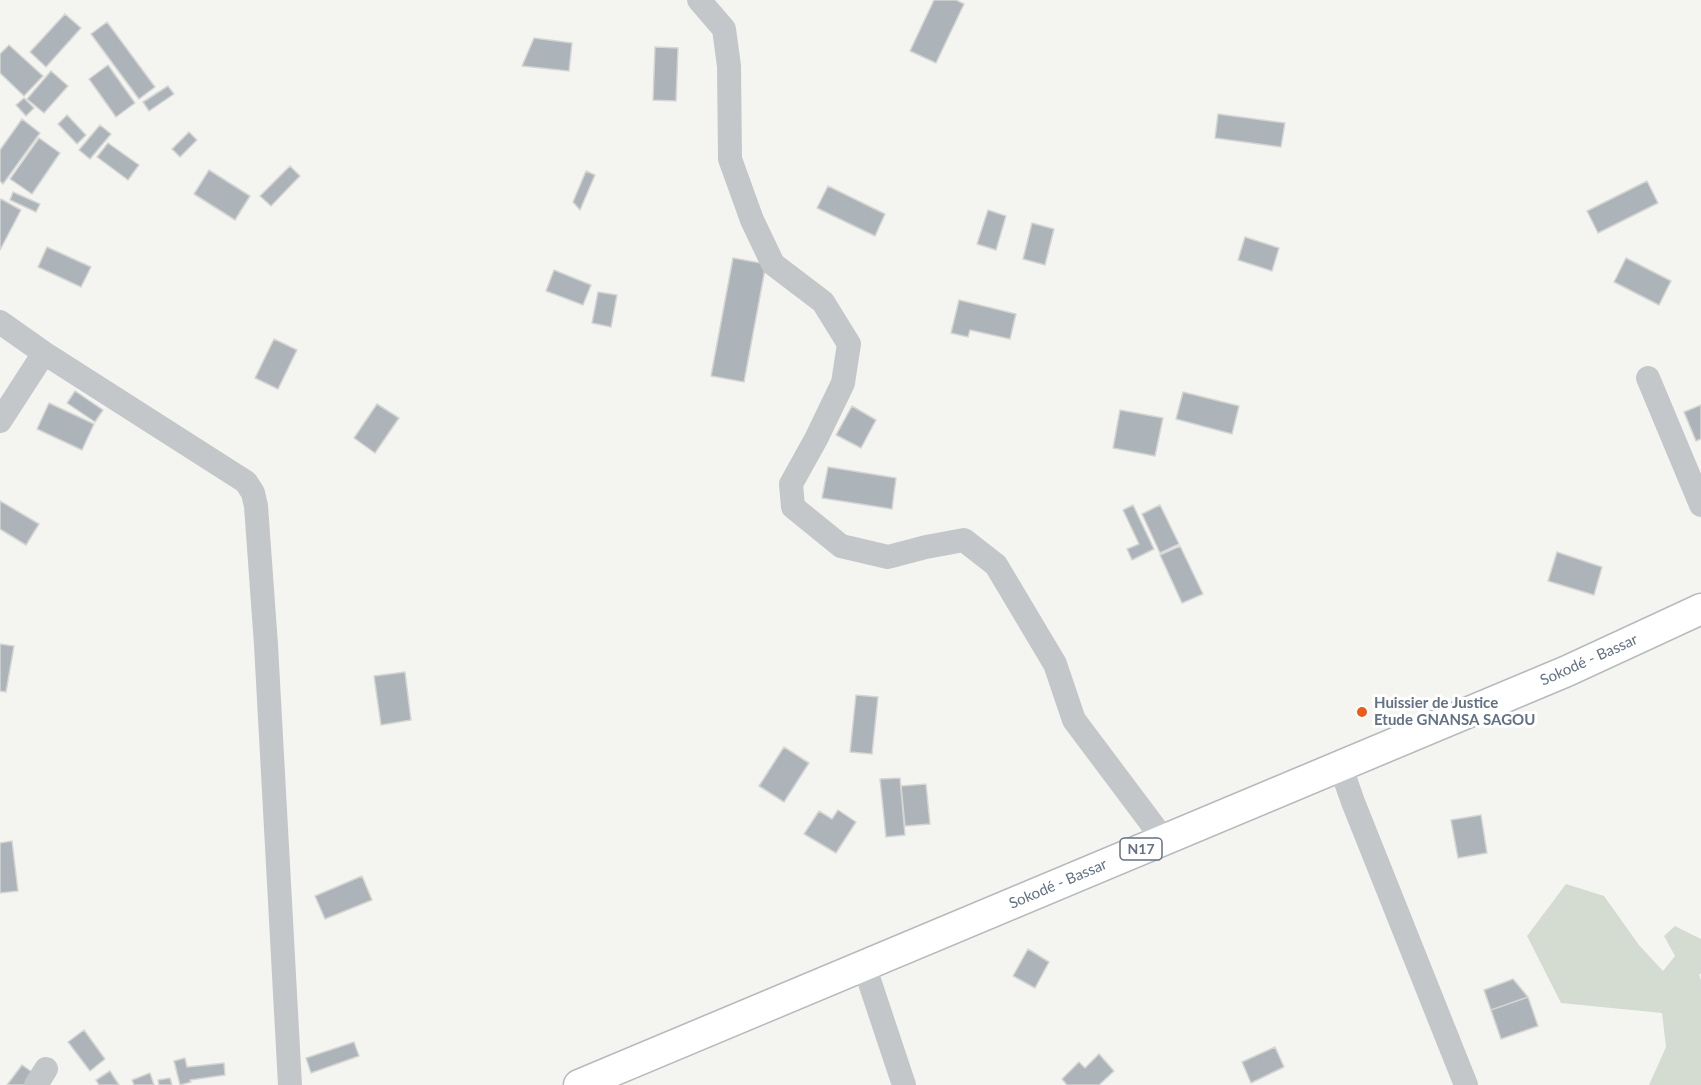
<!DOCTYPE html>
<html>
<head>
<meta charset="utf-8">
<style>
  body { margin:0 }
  canvas { display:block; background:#f4f5f0 }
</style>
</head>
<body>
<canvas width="1701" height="1085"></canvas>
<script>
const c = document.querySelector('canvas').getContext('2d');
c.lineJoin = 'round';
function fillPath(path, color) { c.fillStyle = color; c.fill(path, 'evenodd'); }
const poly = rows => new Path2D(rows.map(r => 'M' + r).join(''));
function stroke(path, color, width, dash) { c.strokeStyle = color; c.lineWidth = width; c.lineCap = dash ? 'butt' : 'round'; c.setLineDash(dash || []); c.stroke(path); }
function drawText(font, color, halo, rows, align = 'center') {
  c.font = font + ' Lato,sans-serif'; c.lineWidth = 6; c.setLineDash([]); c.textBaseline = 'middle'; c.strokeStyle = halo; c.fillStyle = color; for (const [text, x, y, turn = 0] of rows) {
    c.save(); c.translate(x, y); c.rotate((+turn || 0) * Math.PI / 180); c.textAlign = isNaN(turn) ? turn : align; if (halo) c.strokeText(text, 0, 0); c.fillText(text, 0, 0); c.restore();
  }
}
fillPath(poly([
  [1566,884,1604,896,1639,945,1663,971,1675,956,1664,936,1675,926,1701,939,1701,973,1699,975,1701,980,1701,1085,1649,1085,1666,1047,1662,1013,1561,1003,1527,936]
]), '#d4dcd1');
const building = poly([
  [934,0,956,0,964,4,936,63,910,51,934,0],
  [65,14,81,28,46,67,30,52,65,14],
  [107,22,155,87,139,99,91,34,107,22],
  [534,38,572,43,569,71,522,66,534,38],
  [9,45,43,76,24,96,0,73,0,54,9,45],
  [655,47,678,48,676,101,653,100,655,47],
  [108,65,135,103,116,117,89,79,108,65],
  [51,71,68,86,44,113,27,99,51,71],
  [168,86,174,94,149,111,143,102,168,86],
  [24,98,34,108,26,116,16,105,24,98],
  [1218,114,1285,123,1281,147,1215,138,1218,114],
  [67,115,86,135,77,144,58,124,67,115],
  [22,119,40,133,3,184,0,181,0,150,22,119],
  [100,125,111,134,90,159,79,150,100,125],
  [189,132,197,140,180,157,172,149,189,132],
  [39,138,60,153,32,194,10,179,39,138],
  [108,143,139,165,128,180,97,157,108,143],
  [290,166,300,176,271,206,260,196,290,166],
  [209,170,250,196,235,220,194,194,209,170],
  [586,171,595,175,580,210,573,202,586,171],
  [1647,181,1658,203,1598,233,1587,211,1647,181],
  [828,186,885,214,875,236,817,208,828,186],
  [13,192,40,204,36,212,10,200,13,192],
  [1,199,21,210,0,250,0,201,1,199],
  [988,210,1006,216,996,250,977,244,988,210],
  [1032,223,1054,229,1045,265,1023,259,1032,223],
  [1245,237,1279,248,1272,271,1238,260,1245,237],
  [47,247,91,267,81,287,38,267,47,247],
  [733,258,766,264,744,382,711,376,733,258],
  [1626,258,1671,281,1659,305,1614,282,1626,258],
  [554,270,591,285,583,305,546,291,554,270],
  [598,292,617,295,611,327,592,323,598,292],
  [959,300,1016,314,1010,339,970,330,968,337,951,333,959,300],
  [274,339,297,350,278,389,255,378,274,339],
  [75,391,103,410,95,422,67,403,75,391],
  [1183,392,1239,406,1232,434,1176,419,1183,392],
  [49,403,94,424,82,450,37,429,49,403],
  [377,404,399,418,375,453,354,438,377,404],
  [1701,405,1701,439,1696,441,1684,412,1701,405],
  [852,406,876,420,861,448,836,435,852,406],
  [1120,410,1163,418,1155,456,1113,448,1120,410],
  [828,467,896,478,892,509,822,498,828,467],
  [0,501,39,524,26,545,0,529,0,501],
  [1133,505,1154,549,1132,560,1127,549,1139,544,1123,510,1133,505],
  [1160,505,1179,544,1160,553,1142,514,1160,505],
  [1180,546,1203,594,1182,603,1160,555,1180,546],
  [1557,552,1602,567,1594,595,1548,581,1557,552],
  [0,644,14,646,6,692,0,691,0,644],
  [405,672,411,720,381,725,374,676,405,672],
  [856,695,878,697,872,754,850,752,856,695],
  [784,747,809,763,784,802,759,786,784,747],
  [900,778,905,835,886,837,880,779,900,778],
  [926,784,930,824,905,826,901,786,926,784],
  [838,810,856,822,836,853,804,834,819,811,832,819,838,810],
  [1481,815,1487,853,1458,858,1451,820,1481,815],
  [12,841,18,891,0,893,0,843,12,841],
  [362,876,372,900,325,919,315,896,362,876],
  [1028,949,1049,962,1035,988,1013,976,1028,949],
  [1513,979,1528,997,1491,1010,1484,990,1513,979],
  [1528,997,1538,1026,1501,1039,1491,1010,1528,997],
  [84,1030,105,1059,90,1071,68,1042,84,1030],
  [354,1042,359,1056,311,1073,306,1058,354,1042],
  [1275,1047,1284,1067,1251,1083,1242,1062,1275,1047],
  [1099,1054,1114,1071,1099,1085,1067,1085,1062,1079,1079,1062,1085,1068,1099,1054],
  [185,1058,187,1067,224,1063,225,1075,190,1080,191,1082,180,1085,174,1061,185,1058],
  [22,1065,35,1074,27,1085,7,1085,22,1065],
  [110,1071,119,1085,99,1085,96,1080,110,1071],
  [150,1073,154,1085,134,1085,132,1080,150,1073],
  [170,1078,172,1085,159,1085,158,1080,170,1078]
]);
fillPath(building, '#acb3b9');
stroke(building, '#d5d6d3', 1.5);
const major = poly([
  [579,1085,1567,671,1701,609]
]);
stroke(major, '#b6babe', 33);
stroke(poly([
  [699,0,724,29,729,66,730,159,752,220,773,264,823,302,849,344,843,383,816,439,791,484,793,507,841,546,888,557,926,547,964,540,996,565,1055,664,1074,720,1164,840],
  [0,322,44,353,246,482,253,493,256,506,266,645,290,1085],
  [1648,378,1701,505],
  [0,421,44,353],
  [1340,765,1353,802,1466,1085],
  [864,965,904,1085],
  [36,1085,46,1069]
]), '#c4c7ca', 24);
stroke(major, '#fff', 30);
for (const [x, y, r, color] of [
  [1362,712,6,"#ec5c19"]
]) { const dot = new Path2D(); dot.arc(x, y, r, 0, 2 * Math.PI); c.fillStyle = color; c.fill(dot); stroke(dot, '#fff', 2); }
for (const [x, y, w] of [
  [1141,849,42]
]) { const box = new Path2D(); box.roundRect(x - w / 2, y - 11, w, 22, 4.5); c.fillStyle = '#fff'; c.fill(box); stroke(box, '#627183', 1.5); }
drawText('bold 14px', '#627183', null, [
  ["N17",1141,849]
]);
drawText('15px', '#627183', '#fff', [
  ["Sokodé - Bassar",1589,660,-24],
  ["Sokodé - Bassar",1058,884,-23]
]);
drawText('bold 15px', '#627183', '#fff', [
  ["Huissier de Justice",1374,703],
  ["Etude GNANSA SAGOU",1374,720]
], 'left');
</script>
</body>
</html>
